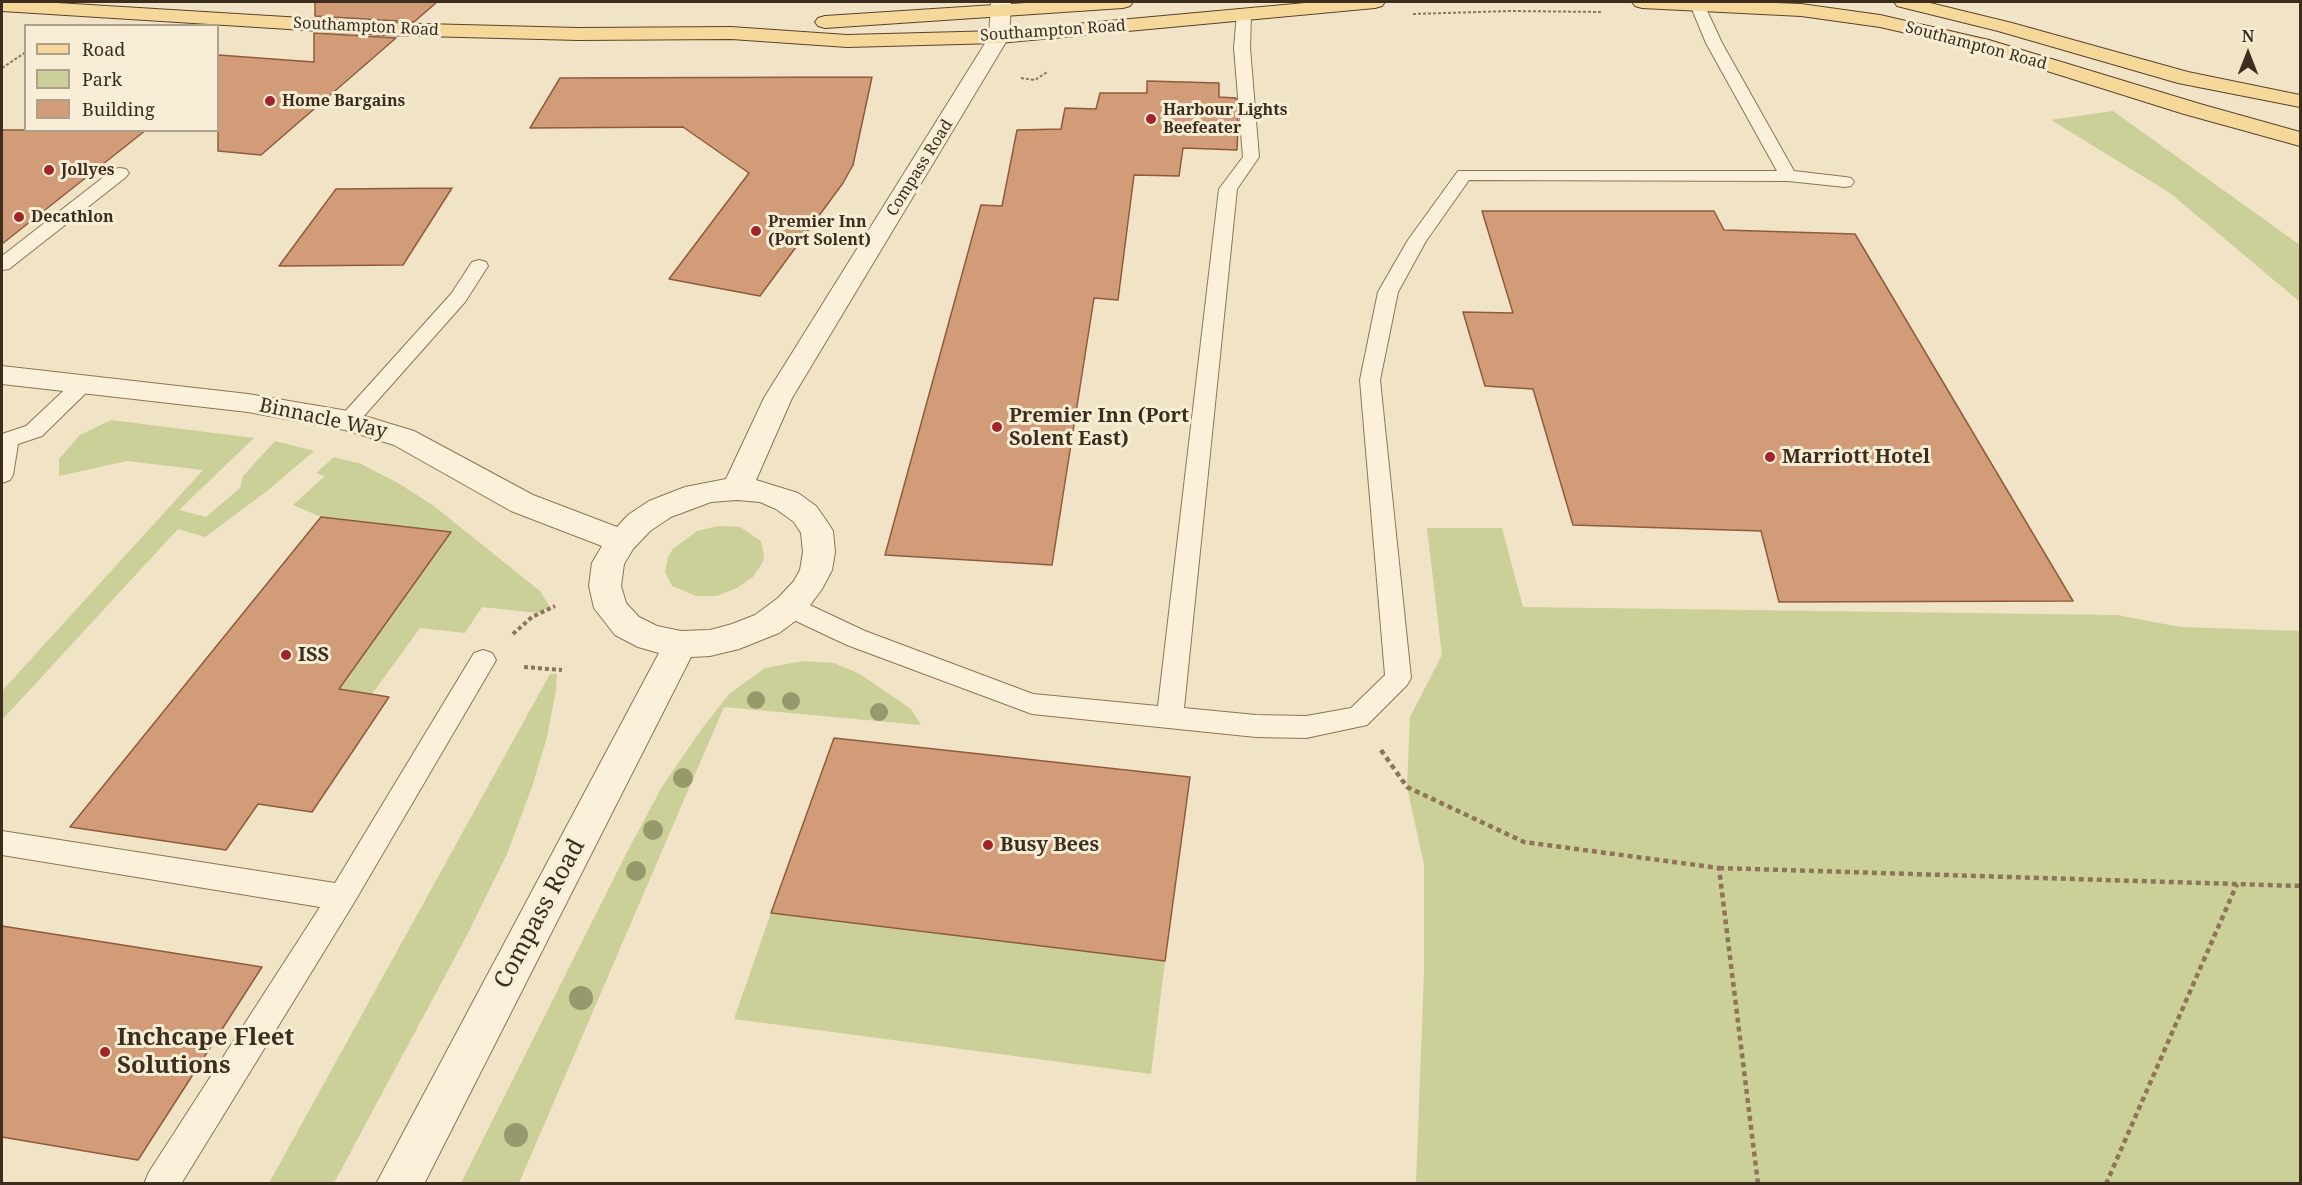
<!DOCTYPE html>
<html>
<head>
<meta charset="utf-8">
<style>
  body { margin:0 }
  #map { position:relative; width:2302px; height:1185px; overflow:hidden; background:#f1e3c5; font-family:"Noto Serif",serif }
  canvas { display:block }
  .frame { position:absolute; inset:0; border:3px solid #3d2d1e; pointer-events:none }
  .legend { position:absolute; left:24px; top:24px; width:195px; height:108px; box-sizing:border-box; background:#f8edd5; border:2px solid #ada08c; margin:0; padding:8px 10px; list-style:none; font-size:18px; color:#3d2d1e }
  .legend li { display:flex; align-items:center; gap:12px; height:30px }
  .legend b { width:30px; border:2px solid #ada08c }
  .north { position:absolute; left:2218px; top:24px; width:60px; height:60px; -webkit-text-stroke:4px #f8edd5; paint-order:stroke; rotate:0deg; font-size:16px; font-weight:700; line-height:24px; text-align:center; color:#3d2d1e }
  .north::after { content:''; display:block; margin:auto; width:21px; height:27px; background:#3d2d1e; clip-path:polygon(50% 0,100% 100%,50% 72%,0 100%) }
</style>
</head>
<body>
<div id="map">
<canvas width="2302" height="1185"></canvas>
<div class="frame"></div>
<ul class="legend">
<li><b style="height:8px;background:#f6d89b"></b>Road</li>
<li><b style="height:16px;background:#cbd098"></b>Park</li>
<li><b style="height:16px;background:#d29c78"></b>Building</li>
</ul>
<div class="north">N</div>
</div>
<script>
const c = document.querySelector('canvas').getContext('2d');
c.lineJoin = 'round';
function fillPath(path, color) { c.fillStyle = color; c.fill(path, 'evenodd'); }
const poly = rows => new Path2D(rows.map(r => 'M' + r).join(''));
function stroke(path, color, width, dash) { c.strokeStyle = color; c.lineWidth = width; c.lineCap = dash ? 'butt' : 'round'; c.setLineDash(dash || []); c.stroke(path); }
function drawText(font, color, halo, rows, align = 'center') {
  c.font = font + ' "Noto Serif",serif'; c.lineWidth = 6; c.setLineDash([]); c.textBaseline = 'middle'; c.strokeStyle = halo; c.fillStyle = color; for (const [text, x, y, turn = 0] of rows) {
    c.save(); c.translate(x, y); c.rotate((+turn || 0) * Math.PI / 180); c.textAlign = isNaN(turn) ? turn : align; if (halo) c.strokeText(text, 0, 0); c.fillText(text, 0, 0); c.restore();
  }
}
fillPath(poly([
  [2113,111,2300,245,2300,302,2170,193,2051,120],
  [111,420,254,438,179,510,206,517,240,488,243,476,275,441,314,451,266,492,205,537,178,529,2,720,2,691,203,470,127,461,59,476,59,459,80,435],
  [334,457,361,464,398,483,434,506,540,591,550,607,538,613,482,607,465,633,420,628,372,694,338,690,450,532,321,517,293,505,325,476,316,473],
  [719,526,740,527,761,541,764,555,763,562,753,577,737,588,717,596,696,596,672,586,665,572,668,557,673,549,697,531],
  [1427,528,1502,528,1523,607,2117,615,2180,627,2300,631,2300,1183,1416,1183,1424,973,1424,865,1407,787,1410,717,1442,655],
  [803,661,834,663,860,674,911,709,921,725,724,707,519,1183,461,1183,627,852,663,785,701,730,729,694,765,668],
  [550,674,557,674,556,690,547,737,533,784,507,854,467,935,334,1183,269,1183],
  [771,913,1165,961,1151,1074,734,1019]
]), '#cbd098');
const building = poly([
  [315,2,437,2,414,22,315,16,315,2],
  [314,33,396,38,261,155,218,151,218,55,314,62,314,33],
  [872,77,853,165,843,183,760,296,669,279,749,173,683,127,530,128,560,78,872,77],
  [1147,81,1219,83,1219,97,1236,98,1238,127,1237,150,1183,148,1179,176,1134,175,1118,300,1094,298,1052,565,885,555,981,205,1002,206,1017,130,1061,129,1065,108,1096,109,1100,93,1147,93,1147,81],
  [2,130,146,130,2,244,2,130],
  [452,188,403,265,279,266,336,189,452,188],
  [1482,211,1714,211,1724,230,1855,234,2073,601,1779,602,1761,531,1573,525,1533,389,1485,386,1463,312,1513,313,1482,211],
  [321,517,451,532,339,689,389,697,312,812,258,804,226,850,70,827,321,517],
  [834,738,1190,777,1165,961,771,913,834,738],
  [2,926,262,967,138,1160,2,1137,2,926]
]);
fillPath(building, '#d29c78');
stroke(building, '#8e5c3d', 1.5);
const service = poly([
  [1689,2,1703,2,1722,43,1794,171,1845,177,1851,178,1854,182,1851,186,1845,187,1788,181,1469,180,1426,241,1398,292,1380,380,1411,678,1407,685,1367,725,1306,738,1256,737,1032,714,847,645,781,614,778,607,781,600,790,598,799,600,865,631,1033,694,1158,706,1219,189,1243,157,1234,48,1237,13,1244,9,1251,13,1250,48,1259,157,1237,189,1184,708,1256,715,1306,716,1351,708,1385,675,1360,380,1378,292,1408,240,1458,171,1777,171,1706,43,1689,2],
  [120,168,126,169,129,173,126,177,9,269,2,270,2,256,114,169,120,168],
  [479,260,486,262,488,266,465,302,355,426,348,428,341,426,337,421,341,416,451,294,472,262,479,260],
  [83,377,90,379,93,384,90,389,42,436,18,444,13,475,10,480,2,483,2,434,26,426,76,379,83,377],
  [483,650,492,653,496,660,492,667,352,906,181,1184,144,1184,149,1172,320,907,2,855,2,831,335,883,474,653,483,650]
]);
const minor = poly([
  [991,2,1011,2,1009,37,792,398,756,480,798,493,816,506,828,523,833,531,835,552,832,570,822,589,802,616,779,633,739,649,710,656,691,657,424,1184,376,1184,659,653,638,647,615,635,594,608,589,586,592,563,602,546,511,511,394,445,345,430,248,412,2,384,2,366,248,394,348,411,414,431,533,495,617,527,628,515,649,501,685,487,726,479,764,398,989,37,991,2],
  [737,500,760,502,776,509,794,522,801,533,803,552,800,570,794,581,778,598,755,615,732,624,710,630,681,631,657,626,639,617,626,603,621,586,624,564,633,549,650,531,671,517,711,502,737,500]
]);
const primary = poly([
  [2,2,41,2,384,23,579,28,731,27,847,35,999,31,1316,2,1385,2,1382,6,1375,8,999,43,847,47,731,39,579,40,384,35,2,11,2,2],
  [1041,2,1133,2,1130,6,1123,8,825,28,818,26,815,22,818,18,825,16,1041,2],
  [1632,2,1751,2,1801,4,1880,15,1989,40,2200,104,2300,132,2300,146,2184,114,1977,49,1880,27,1801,16,1642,8,1635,6,1632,2],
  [1894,2,1926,2,2012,23,2188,72,2300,95,2300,107,2178,83,1998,31,1897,6,1894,2]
]);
stroke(service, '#8e7459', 2);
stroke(minor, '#8e7459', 2);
stroke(primary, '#5b422e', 2);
stroke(poly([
  [1413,14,1511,11,1603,12],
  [2,68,26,52],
  [1021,78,1035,80,1047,72]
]), '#8e7459', 2, [3, 2]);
stroke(poly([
  [513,634,532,617,555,606],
  [524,667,562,670]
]), '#8e7459', 4, [4, 3]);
stroke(poly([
  [1381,750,1407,787,1524,842,1719,868,1758,1184],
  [1719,868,2300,886],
  [2106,1184,2237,884]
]), '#8e7459', 4.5, [5, 4]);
fillPath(service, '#fbf0d9');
fillPath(minor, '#fbf0d9');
fillPath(primary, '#f6d89b');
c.fillStyle = '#97986c';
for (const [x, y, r] of [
  [756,700,9],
  [791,701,9],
  [879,712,9],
  [683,778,10],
  [653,830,10],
  [636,871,10],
  [581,998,12],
  [516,1135,12]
]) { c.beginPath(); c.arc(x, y, r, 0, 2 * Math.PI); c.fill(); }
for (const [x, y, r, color] of [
  [270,101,6,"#a12528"],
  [1151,119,6,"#a12528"],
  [49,170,6,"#a12528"],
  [19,217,6,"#a12528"],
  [756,231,6,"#a12528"],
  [997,427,6,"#a12528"],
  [1770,457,6,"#a12528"],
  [286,655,6,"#a12528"],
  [988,845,6,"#a12528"],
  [105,1052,6,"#a12528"]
]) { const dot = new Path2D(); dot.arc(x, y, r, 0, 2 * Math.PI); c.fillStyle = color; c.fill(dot); stroke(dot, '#f8edd5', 2); }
drawText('16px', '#3d2d1e', '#f8edd5', [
  ["Southampton Road",366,27,3],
  ["Southampton Road",1053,31,-4],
  ["Southampton Road",1976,46,15],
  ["Compass Road",920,168,-58]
]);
drawText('bold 16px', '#3d2d1e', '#f8edd5', [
  ["Home Bargains",282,101],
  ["Harbour Lights",1163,110],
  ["Beefeater",1163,128],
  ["Jollyes",61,170],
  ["Decathlon",31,217],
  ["Premier Inn",768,222],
  ["(Port Solent)",768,240]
], 'left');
drawText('bold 20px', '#3d2d1e', '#f8edd5', [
  ["Premier Inn (Port",1009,416],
  ["Solent East)",1009,439],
  ["Marriott Hotel",1782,457],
  ["ISS",298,655],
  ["Busy Bees",1000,845]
], 'left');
drawText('20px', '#3d2d1e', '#f8edd5', [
  ["Binnacle Way",323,419,12]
]);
drawText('24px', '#3d2d1e', '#f8edd5', [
  ["Compass Road",540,914,-62]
]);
drawText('bold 24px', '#3d2d1e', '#f8edd5', [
  ["Inchcape Fleet",117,1038],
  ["Solutions",117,1066]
], 'left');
</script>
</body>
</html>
